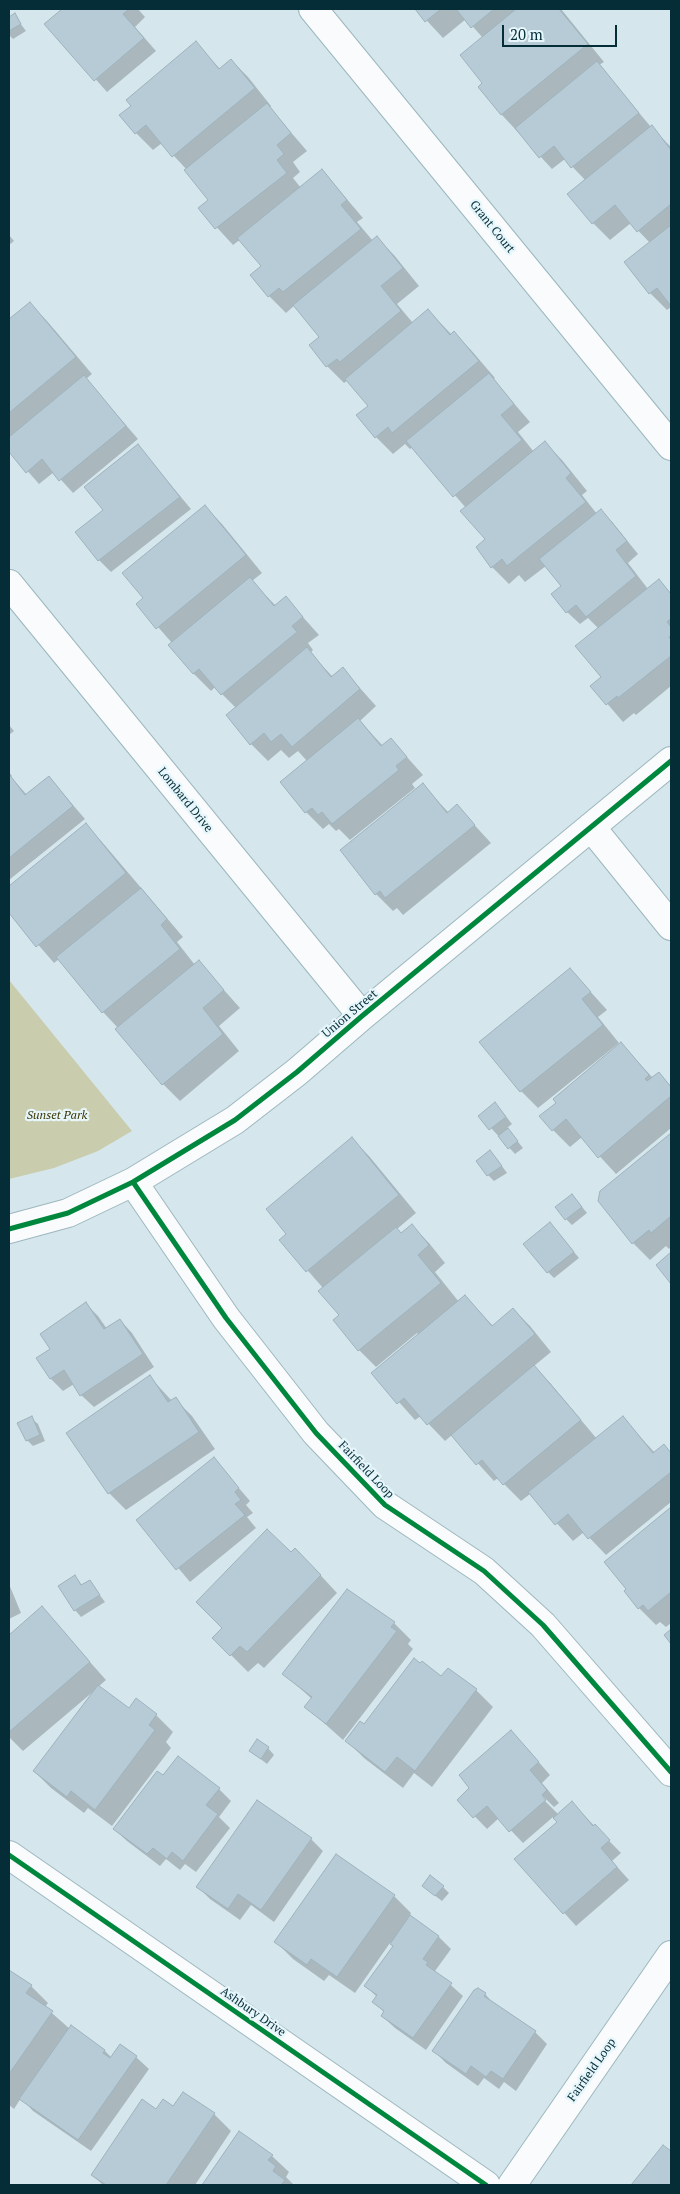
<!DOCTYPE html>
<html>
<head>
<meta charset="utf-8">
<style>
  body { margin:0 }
  #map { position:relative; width:680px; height:2194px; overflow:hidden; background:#d5e7ed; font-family:"PT Serif",serif }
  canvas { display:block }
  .frame { position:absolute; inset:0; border:10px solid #052d38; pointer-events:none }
  .scale { position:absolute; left:502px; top:25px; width:115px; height:22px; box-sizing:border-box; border:2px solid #052d38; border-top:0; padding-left:6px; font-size:15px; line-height:18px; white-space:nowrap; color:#052d38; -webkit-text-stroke:4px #e6f6fb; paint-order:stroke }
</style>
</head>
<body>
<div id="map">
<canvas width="680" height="2194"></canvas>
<div class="frame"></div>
<div class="scale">20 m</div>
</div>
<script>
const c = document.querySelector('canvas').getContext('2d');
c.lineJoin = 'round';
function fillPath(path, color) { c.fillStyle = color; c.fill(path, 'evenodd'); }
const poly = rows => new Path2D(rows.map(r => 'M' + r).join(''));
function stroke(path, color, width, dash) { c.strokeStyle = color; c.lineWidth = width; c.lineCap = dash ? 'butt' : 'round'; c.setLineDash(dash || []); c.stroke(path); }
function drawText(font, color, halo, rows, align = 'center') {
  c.font = font + ' "PT Serif",serif'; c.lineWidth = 4.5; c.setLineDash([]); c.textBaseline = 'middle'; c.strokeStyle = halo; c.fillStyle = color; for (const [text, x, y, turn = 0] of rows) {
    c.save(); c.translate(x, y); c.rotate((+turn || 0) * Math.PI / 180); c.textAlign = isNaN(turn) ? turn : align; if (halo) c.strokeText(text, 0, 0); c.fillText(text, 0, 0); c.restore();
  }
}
fillPath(poly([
  [9,980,132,1131,98,1151,54,1168,9,1179]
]), '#c9ccad');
fillPath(poly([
  [64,9,138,9,145,17,135,27,156,51,107,92,46,24],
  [416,9,561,9,604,62,599,65,651,127,671,147,671,307,667,310,650,293,650,243,631,223,610,240,593,223,586,181,565,159,552,169,502,115,480,87,484,83,483,38,466,19,443,38],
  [14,15,26,31,13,39,9,35,9,18],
  [196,43,220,69,231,60,248,77,271,106,270,108,307,151,293,162,300,172,293,178,301,188,322,170,363,218,357,222,373,241,377,238,394,255,419,286,397,304,413,323,428,310,452,335,454,333,471,350,495,378,493,379,530,422,518,432,534,452,545,443,562,460,587,491,582,495,597,514,601,511,613,523,638,554,628,563,648,589,658,581,671,593,671,686,636,715,634,713,623,722,592,686,603,678,599,629,588,618,580,624,567,612,553,594,562,586,546,566,525,582,519,575,509,584,492,567,486,540,466,508,413,447,410,449,405,444,393,454,376,437,369,406,348,380,344,383,327,366,321,337,295,305,286,313,269,296,263,266,241,239,233,245,199,208,210,200,187,170,162,143,153,150,136,133,133,106],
  [9,235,14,241,9,245],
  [30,304,47,321,92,374,86,379,138,439,73,493,54,472,39,484,9,450,9,321],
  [138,446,191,509,111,572,99,560,105,511],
  [205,507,222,524,262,573,252,581,276,606,286,598,319,635,308,643,313,650,310,653,333,677,343,669,376,706,360,721,383,746,391,739,423,775,412,784,415,788,350,840,339,829,336,831,329,824,323,829,306,812,307,761,298,751,289,758,281,750,268,761,251,744,236,708,215,687,211,691,194,674,170,645,172,643,138,604,145,598],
  [9,725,14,731,9,735],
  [9,772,12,776,11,777,27,795,49,777,85,819,9,880],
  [423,785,449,813,457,806,491,843,403,915,397,908,393,911,376,894,342,850],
  [85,825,102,842,183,937,177,942,195,965,199,962,240,1008,219,1026,239,1051,180,1101,163,1084,118,1028,103,1012,59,959,54,963,9,911,9,888],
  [570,969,607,1010,598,1017,619,1043,538,1108,521,1091,481,1042],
  [621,1044,653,1078,658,1073,671,1086,671,1128,616,1174,582,1137,570,1147,553,1130,558,1103],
  [501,1110,512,1124,507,1128,523,1148,515,1154,480,1116],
  [671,1134,671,1247,669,1249,666,1246,650,1260,633,1243,601,1192],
  [352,1139,369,1156,416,1213,397,1229,402,1234,412,1226,429,1243,445,1263,435,1272,459,1302,465,1296,493,1326,513,1309,530,1326,551,1352,534,1366,551,1384,597,1439,623,1418,655,1453,664,1445,671,1453,671,1502,606,1555,584,1532,573,1541,530,1494,521,1501,498,1478,494,1481,452,1435,445,1441,421,1416,415,1420,373,1373,419,1335,417,1333,376,1367,359,1350,323,1288,281,1240,288,1234],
  [496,1158,507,1173,494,1181,488,1175],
  [578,1202,587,1213,572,1225,566,1219],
  [556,1230,579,1258,554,1278,548,1272],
  [86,1304,98,1316,107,1329,120,1320,132,1333,154,1367,94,1407,81,1395,74,1384,63,1391,51,1379,51,1349],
  [150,1377,172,1401,175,1399,192,1416,215,1449,126,1510,109,1493],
  [31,1418,38,1424,45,1441,33,1446,27,1440],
  [214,1459,250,1501,246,1505,253,1513,247,1517,256,1528,190,1582,138,1520],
  [671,1509,671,1623,666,1627,660,1622,656,1625,639,1608,628,1590,606,1562],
  [291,1554,312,1566,337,1593,264,1668,258,1663,248,1672,214,1638],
  [75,1577,83,1586,90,1582,105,1602,81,1617,75,1610],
  [9,1584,21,1613,9,1619],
  [42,1608,106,1680,98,1687,129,1710,136,1700,156,1715,173,1732,166,1742,171,1748,112,1826,88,1808,84,1813,51,1788,34,1771,94,1691,23,1751,9,1737,9,1637],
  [394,1623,411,1640,408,1644,413,1649,343,1740,306,1707,312,1699,284,1674],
  [442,1678,476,1690,493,1707,432,1787,414,1773,403,1788,364,1758,347,1741],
  [523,1744,550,1775,542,1783,559,1803,554,1807,542,1795,540,1796,560,1816,572,1803,621,1853,612,1861,629,1880,576,1926,516,1859,558,1822,553,1817,523,1843,499,1818,487,1829,459,1800],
  [268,1748,274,1755,267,1764,250,1751],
  [164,1777,219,1789,231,1801,219,1817,230,1828,196,1872,185,1864,180,1870,166,1859,160,1866,127,1841,114,1829],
  [311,1839,323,1851,274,1922,251,1905,240,1920,210,1899,198,1887],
  [443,1887,449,1893,442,1901,430,1892],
  [394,1896,411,1913,409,1916,438,1936,451,1949,435,1971,463,1996,426,2050,395,2028,382,2016,384,2012,374,2002,377,1997,366,1986,394,1947,390,1943,355,1993,329,1975,324,1981,293,1959,276,1942],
  [9,1971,31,1986,48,2003,45,2007,70,2029,105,2051,112,2058,136,2057,149,2069,91,2151,33,2111,21,2098,14,2109,9,2105],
  [485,1994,497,2007,535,2032,547,2044,516,2091,504,2082,499,2089,484,2078,478,2086,446,2063,434,2051],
  [183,2094,214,2114,231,2131,195,2185,103,2185,92,2175,157,2111,173,2108],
  [240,2133,272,2156,289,2172,286,2177,293,2184,291,2185,203,2185],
  [663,2146,671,2153,671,2185,633,2185]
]), '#0003');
const building = poly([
  [62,9,129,9,123,14,144,38,94,81,44,24,62,9],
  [415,9,441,9,425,22,415,9],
  [456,9,494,9,471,28,456,9],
  [516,9,559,9,588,44,501,115,478,87,482,83,460,55,516,9],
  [15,13,21,24,9,31,9,17,15,13],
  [196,41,219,69,231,59,255,88,172,157,146,125,135,134,119,115,131,106,126,100,196,41],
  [597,61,639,113,571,168,554,146,539,158,515,128,597,61],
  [267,103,291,133,277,145,284,154,277,160,287,173,215,229,198,208,208,200,184,170,267,103],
  [652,125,671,150,671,204,637,232,615,205,592,224,567,194,652,125],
  [322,169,347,200,341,205,361,229,283,292,279,288,268,297,250,275,261,266,237,238,322,169],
  [671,225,671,306,657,288,649,294,624,262,671,225],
  [377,236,403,268,381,286,401,311,340,362,337,359,326,367,309,345,319,337,293,305,377,236],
  [30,302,76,357,9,413,9,319,30,302],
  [428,309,450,335,454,331,479,361,392,433,388,427,375,438,356,415,368,406,345,379,428,309],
  [489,373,514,404,501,415,522,440,453,497,406,441,489,373],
  [84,375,126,426,59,481,42,459,26,473,9,452,9,437,84,375],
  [545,441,571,473,566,478,586,502,507,566,502,559,491,568,476,547,485,539,460,511,545,441],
  [138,444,180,497,98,561,75,532,103,510,84,487,138,444],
  [205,505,246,555,156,629,136,604,143,598,122,573,205,505],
  [601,509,627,541,616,550,636,576,586,617,576,605,566,613,551,594,561,586,539,559,601,509],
  [250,577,274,606,286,596,303,617,292,626,297,632,221,695,199,669,193,674,168,645,250,577],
  [659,579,671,594,671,618,667,622,671,627,671,635,669,637,671,640,671,656,618,698,617,696,606,705,590,686,601,677,575,646,659,579],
  [307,647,331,677,343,667,360,689,292,747,281,734,271,742,264,733,250,745,226,715,307,647],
  [358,718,381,746,391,738,407,757,396,766,399,770,332,824,322,812,318,815,312,808,305,813,280,782,358,718],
  [9,774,25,795,49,776,73,806,9,858,9,774],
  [423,783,447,813,457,804,475,825,385,898,380,891,375,895,340,850,423,783],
  [86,823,126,873,36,947,9,913,9,886,86,823],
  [141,888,167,919,161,925,180,949,102,1013,56,957,141,888],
  [199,960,224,990,203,1008,223,1034,162,1085,115,1029,199,960],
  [570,968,591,992,582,999,603,1025,520,1092,479,1042,570,968],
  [621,1042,649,1075,645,1079,647,1081,659,1072,671,1087,671,1096,598,1158,566,1119,552,1131,539,1116,556,1103,553,1099,621,1042],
  [495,1102,506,1117,489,1130,478,1116,495,1102],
  [508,1128,518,1141,508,1149,498,1136,508,1128],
  [671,1133,671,1216,651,1233,649,1230,632,1244,598,1201,600,1191,671,1133],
  [352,1137,399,1195,306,1272,279,1240,286,1234,266,1209,352,1137],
  [490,1150,502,1166,487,1176,476,1161,490,1150],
  [572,1194,582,1207,565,1220,555,1207,572,1194],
  [550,1222,574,1252,547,1273,523,1244,550,1222],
  [412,1224,429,1245,418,1255,441,1283,358,1351,333,1320,339,1315,318,1291,396,1227,401,1233,412,1224],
  [671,1252,671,1284,656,1265,671,1252],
  [465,1295,492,1326,513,1308,535,1334,427,1425,404,1398,397,1404,371,1373,465,1295],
  [86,1302,104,1329,120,1319,143,1354,80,1396,64,1370,50,1379,36,1358,50,1349,40,1334,86,1302],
  [534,1365,581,1420,503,1485,482,1460,476,1465,451,1435,534,1365],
  [150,1375,168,1402,176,1397,199,1432,108,1494,66,1433,150,1375],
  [32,1416,40,1435,26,1441,17,1423,32,1416],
  [623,1416,653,1453,664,1444,671,1453,671,1472,588,1539,568,1514,555,1525,528,1492,623,1416],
  [214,1457,239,1488,235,1492,241,1500,235,1504,245,1515,176,1570,136,1520,214,1457],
  [671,1507,671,1592,648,1611,643,1605,638,1609,624,1591,626,1589,604,1562,671,1507],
  [267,1529,291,1552,295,1548,321,1575,247,1652,240,1646,230,1656,212,1638,222,1628,196,1602,267,1529],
  [75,1575,81,1585,90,1580,100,1595,74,1611,58,1586,75,1575],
  [347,1589,395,1622,391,1627,397,1631,326,1724,304,1707,312,1697,282,1674,347,1589],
  [42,1606,90,1662,9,1732,9,1635,42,1606],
  [671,1629,671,1644,664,1635,671,1629],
  [414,1658,420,1663,422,1661,441,1676,448,1668,477,1689,415,1771,397,1757,385,1772,345,1741,360,1721,364,1724,414,1658],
  [98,1685,129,1708,136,1698,157,1714,149,1725,155,1730,95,1810,71,1791,67,1797,33,1771,98,1685],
  [511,1730,539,1762,530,1770,547,1790,542,1795,546,1800,509,1832,487,1806,473,1818,457,1800,469,1788,459,1775,511,1730],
  [257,1739,269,1747,261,1759,249,1751,257,1739],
  [178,1756,220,1788,206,1805,218,1814,183,1861,172,1852,167,1859,153,1848,147,1854,113,1829,157,1771,163,1775,178,1756],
  [257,1800,312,1838,261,1910,238,1894,228,1909,196,1887,257,1800],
  [572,1801,593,1826,595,1824,610,1840,601,1848,617,1867,563,1914,514,1859,557,1822,553,1818,572,1801],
  [336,1854,395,1895,337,1977,311,1959,307,1965,274,1942,336,1854],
  [430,1875,444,1886,435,1896,422,1886,430,1875],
  [410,1915,439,1936,423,1959,428,1962,426,1965,452,1983,413,2038,381,2016,384,2011,372,2002,377,1995,364,1986,393,1946,390,1944,410,1915],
  [9,1970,32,1985,26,1993,53,2011,9,2074,9,1970],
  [478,1988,486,1993,484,1996,536,2031,503,2079,491,2071,486,2077,471,2066,466,2074,432,2051,474,1990,478,1988],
  [71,2025,105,2050,103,2053,110,2058,120,2044,137,2056,78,2140,19,2099,71,2025],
  [183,2092,215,2113,166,2185,106,2185,91,2175,142,2099,156,2109,163,2099,173,2106,183,2092],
  [239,2131,273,2155,268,2160,276,2166,273,2171,285,2180,281,2185,202,2185,239,2131],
  [663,2145,671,2151,671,2185,631,2185,663,2145]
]);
fillPath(building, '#b7cbd6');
stroke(building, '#9db2bd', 1);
const street = poly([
  [313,9,671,446],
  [9,584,362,1016],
  [591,827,671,926],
  [133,1182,226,1318,316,1433,385,1505,484,1571,543,1625,671,1772],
  [9,1229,68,1213,133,1182,235,1120,297,1072,362,1016,671,761],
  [9,1855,486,2185],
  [512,2185,671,1955]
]);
stroke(street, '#9db7be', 30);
stroke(street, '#f9fbfc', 28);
stroke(poly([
  [133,1182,226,1318,316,1433,385,1505,484,1571,543,1625,671,1772],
  [9,1229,68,1213,133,1182,235,1120,297,1072,362,1016,671,761],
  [9,1855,486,2185]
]), '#00873e', 5);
drawText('12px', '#052d38', '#e6f6fb', [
  ["Grant Court",492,227,51],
  ["Lombard Drive",185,800,51],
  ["Union Street",350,1014,-40],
  ["Fairfield Loop",366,1470,46],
  ["Ashbury Drive",253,2012,35],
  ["Fairfield Loop",592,2070,-55]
]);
drawText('italic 12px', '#3e3600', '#e6f6fb', [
  ["Sunset Park",57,1116]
]);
</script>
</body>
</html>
